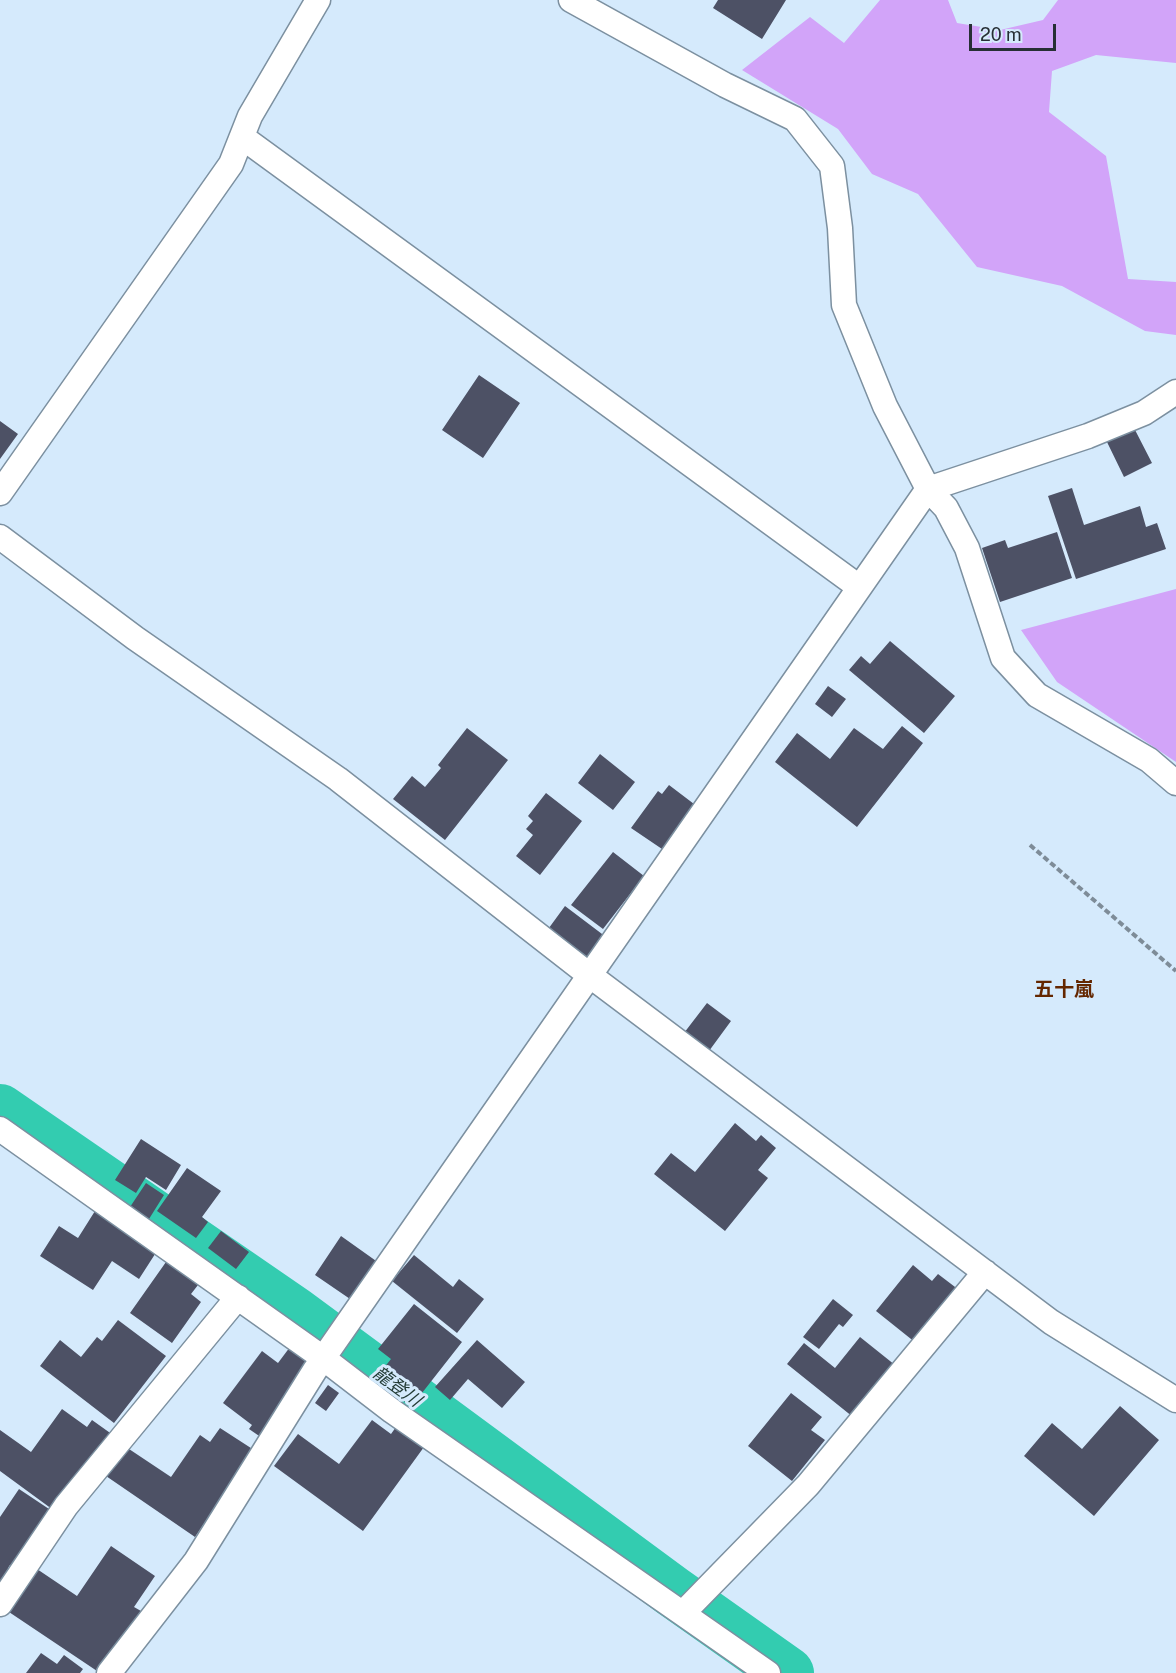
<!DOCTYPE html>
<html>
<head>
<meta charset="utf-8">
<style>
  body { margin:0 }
  #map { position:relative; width:1176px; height:1673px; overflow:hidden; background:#d5eafc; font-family:"Public Sans",sans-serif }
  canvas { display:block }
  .scale { position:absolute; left:969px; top:24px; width:87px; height:27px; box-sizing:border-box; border:3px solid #272f35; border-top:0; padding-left:8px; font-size:18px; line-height:21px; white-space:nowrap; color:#272f35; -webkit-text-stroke:4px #d5eafc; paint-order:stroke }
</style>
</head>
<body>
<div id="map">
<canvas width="1176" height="1673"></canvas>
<div class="scale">20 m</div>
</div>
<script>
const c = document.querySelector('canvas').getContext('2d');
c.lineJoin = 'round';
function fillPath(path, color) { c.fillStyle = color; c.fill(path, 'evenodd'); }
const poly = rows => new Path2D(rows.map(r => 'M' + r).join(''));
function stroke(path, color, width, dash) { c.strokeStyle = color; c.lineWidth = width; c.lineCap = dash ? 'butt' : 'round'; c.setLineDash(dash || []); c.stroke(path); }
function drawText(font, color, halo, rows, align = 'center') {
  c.font = font + ' "Public Sans","Noto Sans JP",sans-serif'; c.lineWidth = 6; c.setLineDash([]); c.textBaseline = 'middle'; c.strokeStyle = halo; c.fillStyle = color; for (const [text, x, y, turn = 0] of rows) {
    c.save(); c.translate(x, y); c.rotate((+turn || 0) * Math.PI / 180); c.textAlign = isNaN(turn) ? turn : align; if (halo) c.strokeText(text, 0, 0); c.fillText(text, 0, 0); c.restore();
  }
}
fillPath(poly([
  [880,0,948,0,957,23,1000,30,1043,20,1058,0,1176,0,1176,63,1096,55,1052,71,1049,112,1106,156,1128,279,1176,282,1176,335,1145,331,1062,286,977,267,918,194,872,174,838,129,742,70,810,17,844,43],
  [1176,589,1176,762,1057,682,1021,630]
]), '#d2a4f9');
stroke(poly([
  [0,1110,295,1313,672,1591,788,1673]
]), '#33ccb0', 52);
fillPath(poly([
  [718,0,786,0,762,39,713,8],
  [479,375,520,403,483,458,442,430],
  [0,421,18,434,0,459],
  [1134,428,1152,463,1124,477,1107,442],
  [1072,488,1084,525,1140,506,1146,527,1157,523,1166,549,1076,579,1048,496],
  [1057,532,1072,578,1000,602,982,548,1005,540,1008,548],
  [890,641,955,696,924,733,849,670,861,656,870,664],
  [828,686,846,699,832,717,815,704],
  [902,726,923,743,857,827,775,762,797,733,830,759,854,728,883,749],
  [467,728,508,760,445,840,393,799,412,776,425,787,441,768,438,765],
  [600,754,635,782,613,810,578,783],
  [669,785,694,804,662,849,631,828,658,791,662,794],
  [546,793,582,821,540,875,516,856,533,835,526,829,533,821,528,816],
  [613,852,644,876,603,929,571,905],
  [565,906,606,937,587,962,546,932],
  [707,1003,731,1021,709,1051,684,1033],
  [735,1123,756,1141,761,1135,776,1148,758,1170,768,1178,725,1231,654,1174,671,1153,695,1172],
  [141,1139,181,1165,166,1190,146,1177,136,1193,115,1180],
  [187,1168,221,1191,202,1217,208,1222,196,1238,157,1211],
  [146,1183,164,1195,149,1219,130,1207],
  [95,1211,157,1251,139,1279,112,1261,93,1290,40,1256,59,1226,78,1238],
  [221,1231,249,1252,236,1269,208,1248],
  [341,1236,379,1263,353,1301,315,1275],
  [414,1255,453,1287,459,1279,484,1299,457,1333,392,1281],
  [166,1262,198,1285,191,1294,201,1302,172,1343,130,1313],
  [913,1265,932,1281,938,1274,959,1290,916,1343,876,1311],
  [833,1299,853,1315,843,1327,839,1324,819,1349,803,1337],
  [414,1304,462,1342,411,1407,376,1378,391,1359,378,1349],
  [118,1320,166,1356,114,1423,40,1366,60,1340,81,1357,97,1337,102,1341],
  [860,1337,895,1365,853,1417,787,1364,804,1343,835,1368],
  [477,1340,525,1382,502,1408,468,1379,450,1400,435,1387],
  [290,1347,315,1365,289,1390,277,1406,286,1411,265,1440,249,1429,252,1425,223,1403,262,1351,278,1363],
  [328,1385,339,1393,326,1411,315,1403],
  [791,1393,822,1417,811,1430,825,1440,792,1481,748,1446],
  [1120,1406,1159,1440,1094,1516,1024,1456,1052,1423,1082,1449],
  [62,1409,87,1427,92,1420,113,1435,56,1512,0,1471,0,1430,31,1452],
  [372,1420,391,1434,396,1427,424,1447,363,1531,274,1466,298,1434,339,1464],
  [220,1428,254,1450,195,1537,106,1476,126,1447,171,1477,200,1435,210,1442],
  [19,1489,58,1515,19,1571,10,1565,8,1568,17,1575,0,1599,0,1517],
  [111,1546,155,1576,134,1607,141,1611,100,1673,6,1610,34,1567,77,1596],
  [41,1653,57,1664,64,1655,83,1669,80,1673,26,1673]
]), '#4d5165');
const street = poly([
  [571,0,725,85,795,119,832,166,840,228,844,305,885,406,928,489,946,508,967,548,1003,658,1037,695,1149,760,1176,783],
  [242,137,859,587],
  [0,493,231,164,250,116,318,0],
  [0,537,135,638,338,779,588,974,1051,1322,1176,1400],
  [0,1129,323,1358,392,1411,768,1673],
  [0,1604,66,1506,238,1297],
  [683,1613,808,1485,985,1272],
  [109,1673,196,1561,315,1370,928,489,1088,436,1144,413,1176,392]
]);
stroke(street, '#7c90a0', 27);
stroke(poly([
  [1030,845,1176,971]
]), '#7e8c98', 4, [6, 3]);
stroke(street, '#fff', 24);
drawText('italic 18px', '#233b35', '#d5eafc', [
  ["龍登川",397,1387,36]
]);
drawText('bold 20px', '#642700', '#d5eafc', [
  ["五十嵐",1064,990]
]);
</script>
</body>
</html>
